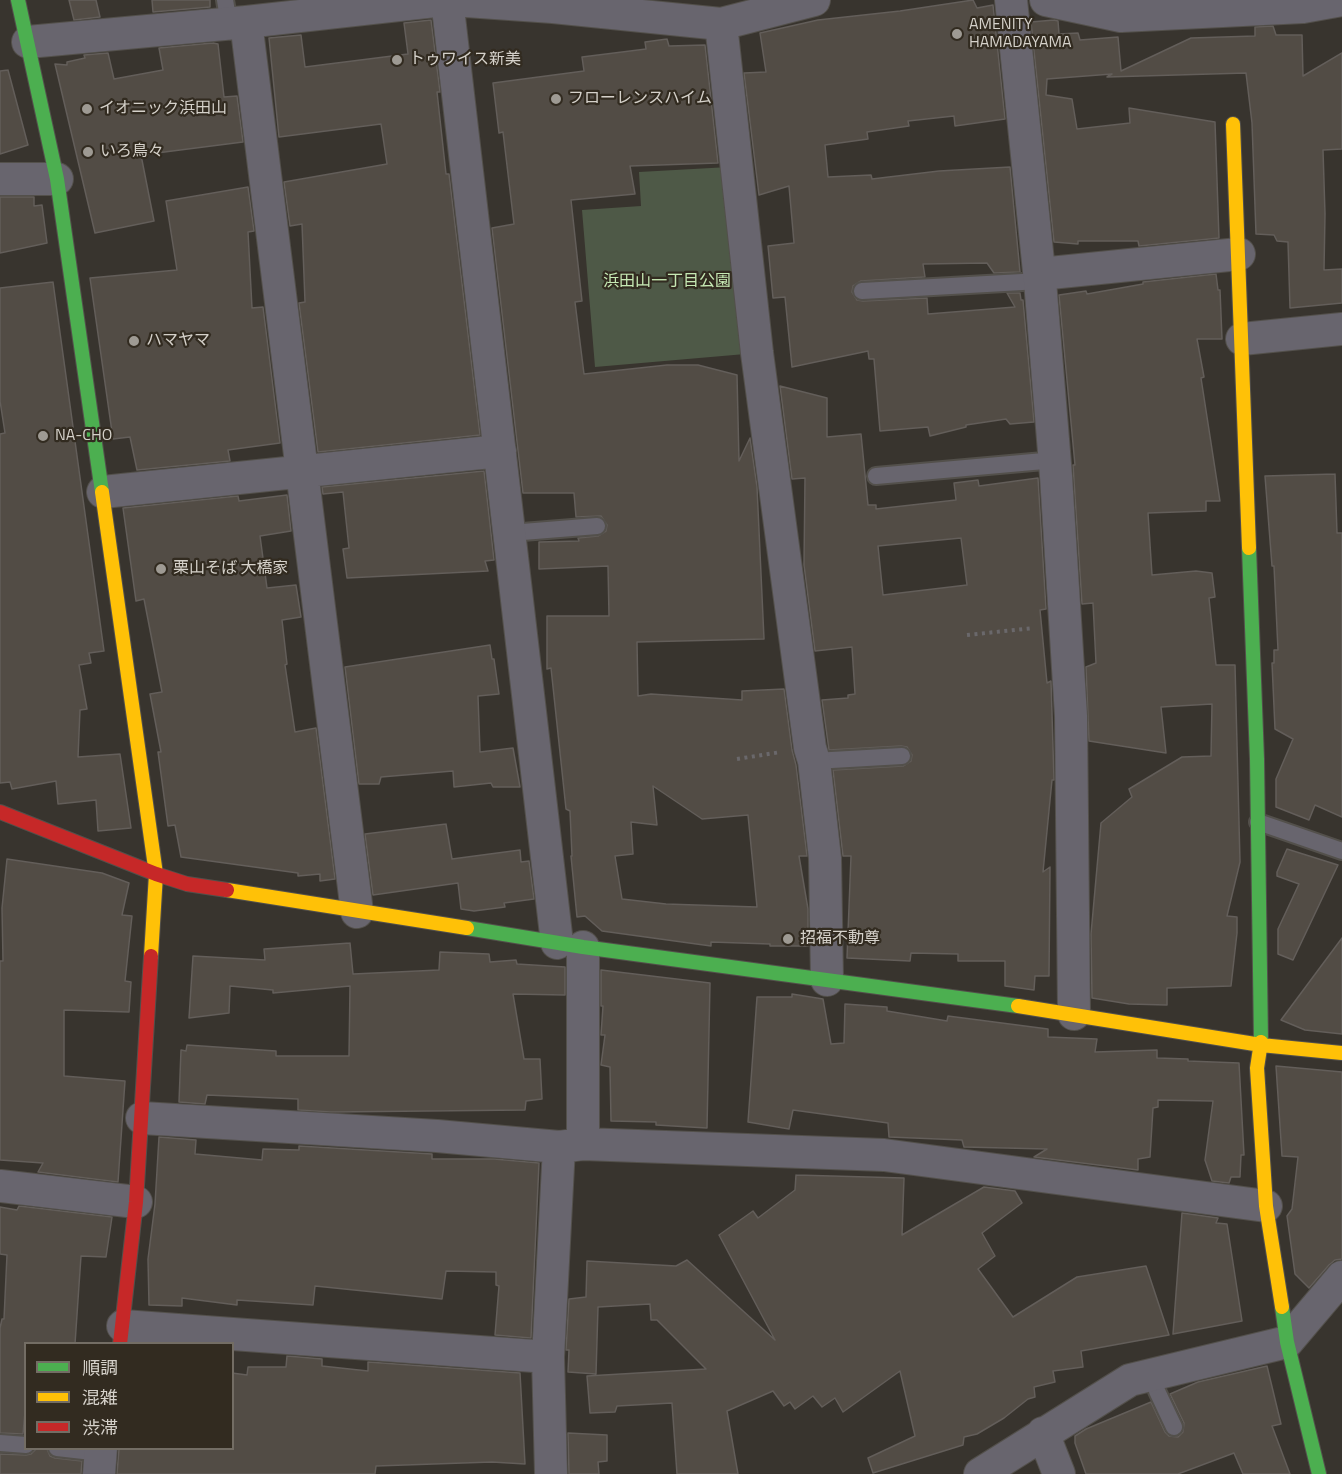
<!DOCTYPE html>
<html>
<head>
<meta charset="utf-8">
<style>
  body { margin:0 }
  #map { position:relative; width:1342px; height:1474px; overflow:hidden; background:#38342e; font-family:"Titillium Web","Noto Sans JP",sans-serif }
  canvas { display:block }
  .legend { position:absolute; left:24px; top:1342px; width:210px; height:108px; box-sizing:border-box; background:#322b20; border:2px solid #736d64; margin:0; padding:8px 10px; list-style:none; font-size:18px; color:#d5d1ca }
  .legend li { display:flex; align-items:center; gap:12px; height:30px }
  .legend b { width:30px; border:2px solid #736d64 }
</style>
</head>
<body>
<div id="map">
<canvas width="1342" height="1474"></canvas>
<ul class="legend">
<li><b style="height:8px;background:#4caf50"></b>順調</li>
<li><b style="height:8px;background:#ffc107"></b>混雑</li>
<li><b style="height:8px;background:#c62828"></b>渋滞</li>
</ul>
</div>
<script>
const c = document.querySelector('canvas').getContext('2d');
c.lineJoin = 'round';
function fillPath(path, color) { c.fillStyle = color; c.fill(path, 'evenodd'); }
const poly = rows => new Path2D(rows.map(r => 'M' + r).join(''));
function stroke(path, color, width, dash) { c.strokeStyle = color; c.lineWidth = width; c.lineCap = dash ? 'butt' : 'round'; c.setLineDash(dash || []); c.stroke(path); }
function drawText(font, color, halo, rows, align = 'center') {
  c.font = font + ' "Titillium Web","Noto Sans JP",sans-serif'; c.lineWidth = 4.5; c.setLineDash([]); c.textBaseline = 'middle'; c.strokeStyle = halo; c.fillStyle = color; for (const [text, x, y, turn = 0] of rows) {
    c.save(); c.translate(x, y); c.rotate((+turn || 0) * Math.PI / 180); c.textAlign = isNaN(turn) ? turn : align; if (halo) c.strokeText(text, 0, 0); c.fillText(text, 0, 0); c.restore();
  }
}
fillPath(poly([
  [729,167,757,353,595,367,582,210,641,206,639,172]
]), '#4e5947');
const building = poly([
  [69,0,96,0,100,17,74,20,69,0],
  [152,0,210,0,210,7,153,12,152,0],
  [973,0,977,8,993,5,1005,119,955,126,954,116,908,121,909,126,867,132,868,139,825,145,828,177,871,175,872,179,939,171,1010,167,1020,272,994,273,987,263,923,264,925,277,861,281,853,286,852,292,857,300,863,301,927,298,928,314,1015,307,1007,293,1020,293,1021,300,1023,300,1034,422,1010,424,1006,419,966,425,966,427,930,436,928,427,880,431,874,359,869,359,868,351,792,367,785,297,773,298,768,246,794,243,789,186,759,195,744,73,766,72,760,33,818,20,900,11,973,0],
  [431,20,440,92,437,92,446,174,449,174,480,435,318,452,299,303,305,302,302,224,290,226,284,182,387,164,381,124,279,137,269,38,301,35,305,67,408,54,404,23,431,20],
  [1054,20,1058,21,1059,34,1078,33,1080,40,1118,37,1121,71,1191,38,1255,36,1255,27,1273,26,1276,35,1302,35,1303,76,1342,53,1342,149,1323,150,1325,214,1324,270,1342,269,1342,303,1290,308,1288,242,1277,241,1274,235,1256,234,1252,123,1246,73,1107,77,1112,74,1047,79,1046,95,1072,99,1077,129,1130,123,1129,108,1215,122,1219,238,1139,246,1138,241,1078,241,1078,244,1054,242,1031,22,1054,20],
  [667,39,669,46,705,45,718,163,630,166,635,194,571,200,582,301,575,302,584,374,667,365,698,365,737,375,739,461,750,438,757,487,764,639,637,642,638,696,651,694,742,700,742,691,784,689,792,750,796,765,807,856,799,856,808,909,808,946,770,946,770,944,711,942,711,946,602,931,585,916,577,917,571,856,572,856,570,811,566,809,551,668,547,669,547,616,609,616,608,566,539,569,539,542,579,541,578,538,598,536,606,531,607,525,601,516,576,517,574,493,523,493,492,228,514,224,503,132,499,133,493,83,584,71,582,57,646,49,645,42,667,39],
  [653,786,702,819,748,815,757,907,666,904,622,899,615,856,633,854,631,822,657,825,653,786],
  [213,43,218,44,224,97,237,96,243,142,141,155,154,221,95,233,55,64,67,65,67,62,85,58,84,55,108,53,114,79,163,70,159,48,213,43],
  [8,70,28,145,0,154,0,71,8,70],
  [248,187,254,231,248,232,252,308,263,307,280,443,228,450,230,461,137,470,130,437,113,439,90,278,177,270,166,201,248,187],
  [0,197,34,197,34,206,42,205,47,243,0,253,0,197],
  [1216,274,1218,290,1220,290,1222,339,1197,339,1204,377,1201,378,1220,501,1206,501,1206,511,1148,513,1152,575,1196,571,1212,573,1215,597,1209,598,1216,665,1235,665,1240,862,1227,916,1237,917,1237,933,1231,986,1167,988,1167,1005,1129,1004,1092,998,1091,934,1101,823,1132,797,1129,789,1182,757,1211,756,1212,704,1161,707,1166,753,1089,741,1086,667,1096,663,1093,603,1082,604,1073,465,1075,465,1059,295,1086,291,1087,294,1143,284,1143,282,1216,274],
  [53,282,104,651,89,653,91,663,79,665,87,709,80,710,78,757,120,754,131,828,98,831,96,800,58,804,56,781,12,789,10,782,0,783,0,434,5,433,0,401,0,288,53,282],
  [780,386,827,398,827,437,861,434,868,505,876,505,876,509,956,500,954,483,978,480,979,486,1038,478,1046,609,1040,610,1047,683,1051,681,1054,780,1052,780,1043,872,1050,867,1049,976,1035,976,1034,990,1005,986,1005,961,958,961,958,954,911,953,910,961,847,958,851,856,843,856,833,770,903,766,911,761,912,755,907,747,901,746,829,750,822,700,848,698,848,695,855,694,852,647,815,651,804,565,805,478,792,479,780,386],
  [961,538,967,585,883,595,878,546,961,538],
  [484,471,494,560,485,561,488,571,347,578,343,549,349,548,343,492,323,494,322,487,484,471],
  [1335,474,1337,533,1342,533,1342,817,1315,805,1309,820,1276,807,1276,779,1293,739,1275,729,1272,663,1274,663,1274,650,1278,650,1274,566,1272,566,1265,476,1335,474],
  [287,495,291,531,260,536,267,588,296,585,301,617,282,620,287,664,285,665,295,732,316,728,335,879,320,881,320,874,298,876,298,873,181,857,175,825,168,826,158,752,161,752,150,694,162,692,144,599,136,601,123,508,238,496,239,501,287,495],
  [490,645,492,659,494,659,499,694,478,696,480,752,513,748,520,787,493,787,491,783,454,787,453,771,381,777,379,784,359,784,345,667,490,645],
  [446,824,452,859,520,850,521,862,529,861,534,899,504,903,505,907,474,911,461,909,458,883,373,895,365,834,446,824],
  [1287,849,1338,865,1293,960,1278,954,1278,929,1299,884,1277,876,1277,872,1287,849],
  [7,859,102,873,129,883,122,915,132,916,125,981,131,982,129,1012,64,1010,64,1076,125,1081,118,1182,38,1172,43,1163,0,1160,0,961,3,961,2,908,7,859],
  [1342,938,1342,1034,1305,1030,1281,1020,1342,938],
  [350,943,353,974,439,970,440,952,489,954,490,962,516,960,517,964,565,967,565,995,513,994,524,1059,540,1059,542,1099,526,1101,525,1110,331,1112,298,1110,298,1099,207,1095,205,1104,179,1102,181,1050,186,1051,187,1045,276,1051,276,1056,349,1056,350,986,273,993,273,990,230,986,229,1013,189,1018,193,956,265,960,264,949,350,943],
  [601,970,710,983,707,1128,656,1125,656,1122,611,1121,610,1067,601,1065,605,1035,601,1035,603,1006,601,1006,601,970],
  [792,994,823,999,831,1044,844,1043,845,1004,887,1007,887,1011,947,1021,948,1016,1048,1029,1048,1037,1097,1039,1095,1052,1157,1050,1157,1058,1188,1059,1188,1061,1239,1063,1244,1155,1241,1155,1240,1177,1231,1177,1229,1183,1212,1181,1205,1160,1213,1101,1158,1100,1158,1107,1153,1108,1150,1157,1138,1159,1138,1170,1034,1157,1047,1149,964,1147,962,1140,889,1137,888,1123,793,1110,789,1129,748,1122,757,997,792,997,792,994],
  [1276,1066,1342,1072,1342,1259,1335,1260,1329,1265,1309,1288,1295,1274,1287,1216,1292,1209,1298,1157,1282,1156,1276,1066],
  [159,1137,196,1140,195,1154,262,1160,263,1149,299,1150,299,1146,432,1154,432,1159,494,1159,539,1163,531,1338,495,1335,499,1286,496,1285,496,1272,446,1271,442,1299,315,1286,313,1305,237,1300,237,1305,182,1298,182,1306,149,1305,148,1259,155,1204,159,1137],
  [796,1175,904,1178,902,1235,984,1187,1015,1191,1022,1203,982,1233,995,1256,978,1269,1013,1317,1077,1277,1146,1266,1169,1335,1081,1351,1083,1367,1053,1371,1055,1382,1034,1387,1035,1397,1028,1399,1004,1418,977,1434,964,1437,963,1445,873,1473,868,1458,915,1436,900,1371,843,1412,835,1398,822,1407,813,1396,795,1409,790,1402,784,1406,773,1391,727,1411,738,1474,677,1474,672,1403,617,1406,615,1412,590,1413,587,1376,706,1369,657,1320,651,1320,650,1304,598,1307,596,1374,568,1372,569,1350,566,1350,569,1299,586,1297,587,1261,676,1266,687,1260,775,1340,719,1235,753,1211,758,1218,795,1190,796,1175],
  [19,1206,112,1217,106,1257,81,1256,75,1344,26,1344,26,1401,23,1434,0,1433,0,1328,2,1319,4,1319,7,1255,0,1254,0,1207,17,1210,19,1206],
  [1182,1213,1218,1218,1216,1223,1227,1224,1242,1321,1173,1334,1182,1213],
  [287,1356,322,1359,322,1366,368,1371,368,1362,520,1373,525,1464,492,1462,376,1466,375,1474,117,1474,119,1449,232,1449,232,1373,247,1375,248,1367,286,1367,287,1356],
  [1267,1366,1281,1424,1272,1426,1290,1474,1243,1474,1234,1453,1178,1474,1086,1474,1075,1443,1075,1436,1086,1429,1151,1402,1165,1432,1169,1436,1178,1437,1183,1432,1184,1423,1170,1394,1198,1382,1267,1366],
  [568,1433,607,1435,607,1461,598,1462,599,1474,569,1474,568,1433],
  [36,1449,47,1449,50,1456,55,1458,82,1461,81,1474,0,1474,0,1454,26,1455,31,1454,36,1449]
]);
fillPath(building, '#524c45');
stroke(building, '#635e5a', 1.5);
const lane = poly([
  [225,0,229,24],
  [862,291,1040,281],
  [876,476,1055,460],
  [510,533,597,526],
  [814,761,902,756],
  [1258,822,1342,851],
  [1155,1374,1157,1391,1174,1427],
  [0,1443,26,1445],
  [57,1448,101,1453]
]);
const street = poly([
  [447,0,557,943],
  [452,0,553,7,721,24,814,0],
  [1011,0,1040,281,1056,476,1071,716,1074,1014],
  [1046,0,1121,16,1303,7,1342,0],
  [246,22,357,912],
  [721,24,757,353,810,748,814,761,825,858,827,980],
  [28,42,246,22,444,0],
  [0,179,57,179],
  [1040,274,1239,254],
  [1242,339,1342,329],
  [103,492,500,451],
  [142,1118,437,1136,559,1147,583,1144,884,1155,1266,1206],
  [583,1144,583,947],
  [0,1186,136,1202],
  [123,1326,548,1357],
  [1043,1433,1059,1474],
  [99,1474,101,1448],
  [551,1474,548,1357,559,1147],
  [980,1474,1130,1380,1287,1342,1342,1277]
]);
const fast = poly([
  [18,0,57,179,102,492],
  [1249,548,1257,759,1261,1042],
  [467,928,583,947,1018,1006],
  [1282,1307,1287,1342,1319,1474]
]);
const slow = poly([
  [1233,124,1249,548],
  [102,492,156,874,151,956],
  [227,890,467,928],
  [1018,1006,1261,1045,1342,1053],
  [1261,1042,1257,1068,1266,1206,1282,1307]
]);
const jam = poly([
  [0,812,156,874,187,884,227,890],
  [120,1344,136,1202,151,956]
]);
stroke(lane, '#53504b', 20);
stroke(street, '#53504b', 34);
stroke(fast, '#53504b', 16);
stroke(slow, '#53504b', 16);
stroke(jam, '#53504b', 16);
stroke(poly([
  [967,635,1034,628],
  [737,759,781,752]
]), '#6a686b', 4, [3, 4.5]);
stroke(lane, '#68656e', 16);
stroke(street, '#68656e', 32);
stroke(fast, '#4caf50', 14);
stroke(slow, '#ffc107', 14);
stroke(jam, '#c62828', 14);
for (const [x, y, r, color] of [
  [957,34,6,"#9e9a93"],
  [397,60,6,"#9e9a93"],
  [556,99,6,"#9e9a93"],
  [87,109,6,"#9e9a93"],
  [88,152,6,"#9e9a93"],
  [134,341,6,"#9e9a93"],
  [43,436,6,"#9e9a93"],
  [161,569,6,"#9e9a93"],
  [788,939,6,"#9e9a93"]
]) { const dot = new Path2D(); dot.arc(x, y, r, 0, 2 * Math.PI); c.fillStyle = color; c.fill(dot); stroke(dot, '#322b20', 2); }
drawText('16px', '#d5d1ca', '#322b20', [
  ["AMENITY",969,25],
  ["HAMADAYAMA",969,43],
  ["トゥワイス新美",409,60],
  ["フローレンスハイム",568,99],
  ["イオニック浜田山",99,109],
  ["いろ鳥々",100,152],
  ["ハマヤマ",146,341],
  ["NA-CHO",55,436],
  ["栗山そば 大橋家",173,569],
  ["招福不動尊",800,939]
], 'left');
drawText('16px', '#c6e9b4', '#322b20', [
  ["浜田山一丁目公園",667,282]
]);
</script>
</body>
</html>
